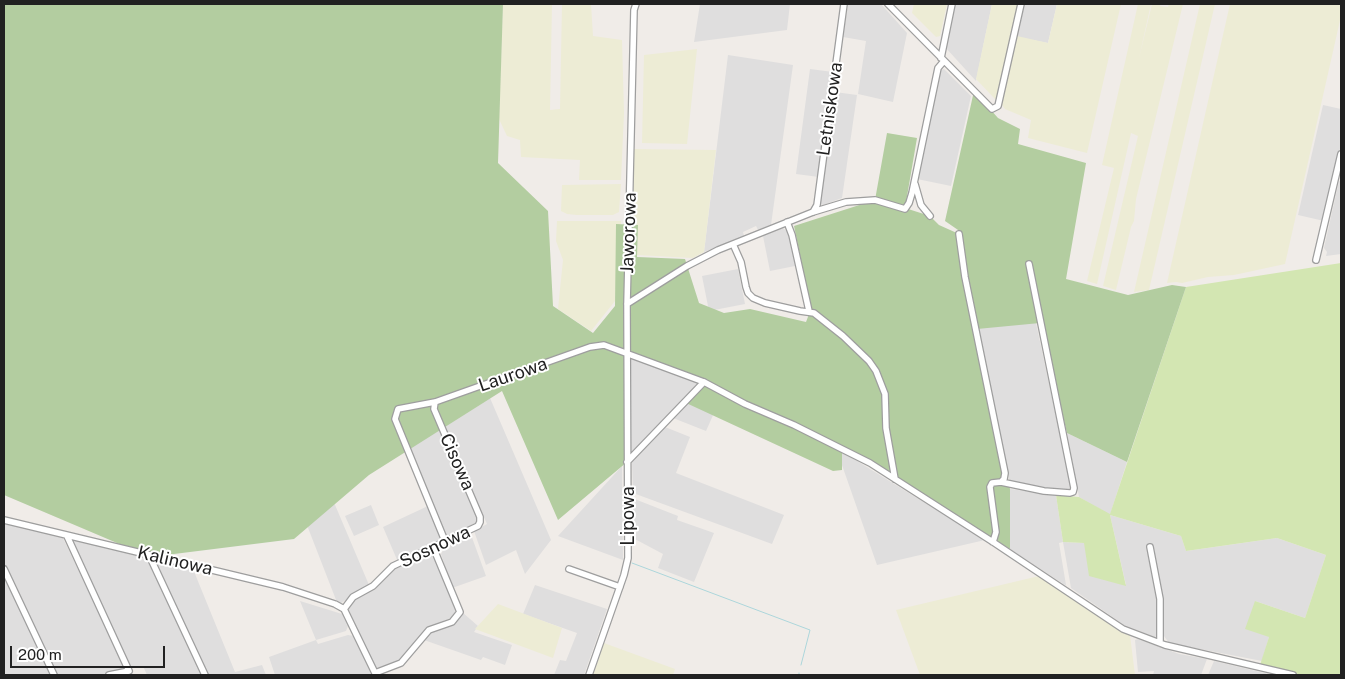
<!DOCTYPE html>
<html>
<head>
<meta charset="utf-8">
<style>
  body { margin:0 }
  #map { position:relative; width:1345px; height:679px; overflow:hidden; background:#f0ece8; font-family:"Public Sans",sans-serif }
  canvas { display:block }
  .frame { position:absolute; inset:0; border:5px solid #212121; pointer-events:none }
  .scale { position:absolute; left:10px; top:646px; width:155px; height:22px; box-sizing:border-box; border:2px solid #212121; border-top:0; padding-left:6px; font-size:15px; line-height:18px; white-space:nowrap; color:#212121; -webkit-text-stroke:4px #fff; paint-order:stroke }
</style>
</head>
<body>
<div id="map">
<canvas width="1345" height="679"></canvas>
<div class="frame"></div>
<div class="scale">200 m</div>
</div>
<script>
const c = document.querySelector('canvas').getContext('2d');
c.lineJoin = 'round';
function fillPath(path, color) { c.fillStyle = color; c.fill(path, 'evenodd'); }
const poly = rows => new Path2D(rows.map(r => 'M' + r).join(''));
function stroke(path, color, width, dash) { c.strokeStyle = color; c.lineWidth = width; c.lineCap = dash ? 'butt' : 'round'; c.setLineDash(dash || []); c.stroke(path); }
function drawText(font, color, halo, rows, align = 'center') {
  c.font = font + ' "Public Sans",sans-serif'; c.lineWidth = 4; c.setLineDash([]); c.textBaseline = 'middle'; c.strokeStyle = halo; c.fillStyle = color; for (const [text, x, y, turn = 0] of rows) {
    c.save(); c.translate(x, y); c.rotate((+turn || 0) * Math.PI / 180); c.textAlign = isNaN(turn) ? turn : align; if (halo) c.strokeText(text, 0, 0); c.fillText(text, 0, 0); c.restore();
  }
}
fillPath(poly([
  [700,4,790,4,787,30,694,42],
  [848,4,881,4,907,33,893,102,858,94,866,41,843,37],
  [955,4,992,4,976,81,945,47],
  [1025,4,1057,4,1048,43,1017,37],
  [728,55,793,65,771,225,758,230,756,226,743,232,744,236,704,252],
  [810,69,833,72,819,177,796,174],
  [944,69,971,96,951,186,917,179,941,70],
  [835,92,857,95,842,198,823,205,820,204],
  [1323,105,1341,109,1341,144,1324,221,1298,215],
  [1339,181,1341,182,1341,254,1326,256,1327,252,1324,248],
  [783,228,788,232,795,266,770,271,763,236],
  [738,269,745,304,709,311,702,276],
  [1030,295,1071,487,1068,491,1044,489,1014,483,1009,479,974,305],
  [629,356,699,383,633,453,629,451],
  [487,391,551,540,525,574,516,550,486,565,474,531,487,524,436,410],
  [688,402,714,413,706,431,673,418],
  [436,420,478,519,476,524,451,536,446,535,404,435],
  [665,427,690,437,676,473,784,515,772,544,633,493,632,461],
  [1067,433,1127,462,1110,515,1181,536,1186,551,1277,538,1326,555,1305,618,1255,601,1269,637,1262,661,1169,643,1164,636,1163,599,1153,545,1147,546,1157,599,1158,635,1155,637,1124,625,1071,588,1063,542,1059,543,1066,585,1065,585,1010,549,1010,489,1056,495,1063,542,1084,543,1126,585,1110,515,1079,497],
  [836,448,985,540,877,565],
  [622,466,623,560,558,536],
  [327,486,369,585,338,605,298,502],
  [632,498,678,516,677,520,714,533,694,582,658,568,663,554,633,538],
  [371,505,379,525,354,536,345,516],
  [428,506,441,536,439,542,398,562,383,527],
  [4,523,63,538,126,670,100,675,56,675,4,564],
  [470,532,486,576,452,588,441,554,446,545],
  [72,539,147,557,201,675,147,675,143,666,131,668],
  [427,552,433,554,456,609,453,617,429,627,400,660,376,670,348,608,355,598,375,589,393,569],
  [155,560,193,569,235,672,262,665,266,675,208,675],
  [4,575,50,675,4,675],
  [535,585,607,609,584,675,554,675,560,660,566,661,577,633,523,614],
  [300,601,342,614,348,626,346,631,316,640,318,644,348,635,354,636,372,675,275,675,269,657,316,640],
  [462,612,478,626,474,632,512,645,505,665,483,657,481,660,424,640,431,632,454,623],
  [1138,639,1179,654,1207,659,1201,675,1153,675,1154,671,1138,672,1135,640],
  [1214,661,1273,675,1208,675]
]), '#dfdede');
fillPath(poly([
  [503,4,552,4,550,110,560,109,562,4,591,4,593,36,622,40,624,113,621,180,579,180,580,160,521,157,520,140,507,136,499,119],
  [914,4,947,4,940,36,936,37,912,13],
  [992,4,1020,4,999,98,995,99,976,79],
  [1057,4,1121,4,1087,153,1028,138,1031,120,1005,109,1002,105,1017,36,1048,43],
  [1138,4,1151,4,1139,58,1152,4,1161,4,1160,6,1168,7,1169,4,1183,4,1136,199,1134,221,1131,227,1116,290,1103,286,1138,136,1131,133,1097,284,1087,281,1114,168,1102,165],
  [1200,4,1215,4,1149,290,1134,292],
  [1230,4,1341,4,1341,16,1285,264,1234,275,1208,277,1182,283,1176,282,1167,283],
  [697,49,687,144,642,143,644,55],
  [633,149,716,150,704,252,693,258,637,255,638,225,632,224],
  [621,184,619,212,613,215,577,215,567,214,561,211,562,185],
  [557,221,621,221,615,301,591,331,558,309,563,260,556,241],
  [1039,576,1114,627,1130,635,1135,675,920,675,896,610],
  [498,604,562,628,553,658,475,629],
  [604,643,675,669,673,675,593,675]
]), '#edecd5');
fillPath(poly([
  [1341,263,1341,675,1302,675,1260,665,1269,637,1245,629,1255,601,1305,618,1326,555,1277,538,1186,551,1181,536,1110,515,1126,586,1089,576,1084,543,1063,542,1056,495,1079,497,1110,514,1186,287]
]), '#d3e6b2');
fillPath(poly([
  [4,4,503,4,498,163,548,211,553,306,593,333,615,306,616,224,638,225,637,257,685,259,699,303,724,313,750,309,806,322,811,309,794,226,875,200,887,133,917,138,905,208,930,216,939,225,959,234,964,263,961,232,945,221,974,91,998,118,1020,129,1018,144,1086,163,1066,279,1128,295,1172,285,1186,287,1127,462,1067,433,1040,323,977,329,1010,489,1010,549,895,479,842,449,842,470,833,471,684,402,703,382,627,352,627,462,558,520,502,391,369,475,294,539,150,557,4,495]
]), '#b3cda0');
stroke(poly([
  [632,563,810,630,801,665],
  [799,675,799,673]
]), '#acd6db', 1);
const street = poly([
  [888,4,992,109,998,106,1021,4],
  [941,58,952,4],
  [915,184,921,205,930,216],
  [813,212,817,205,844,4],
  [787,222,792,235,809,311],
  [959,234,965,277,1005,473,1004,479,1001,482,992,483,990,487,996,532,993,542],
  [733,244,741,262,746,287,748,293,753,298,765,303,800,311,814,313,843,336,869,361,876,371,885,394,886,428,895,479],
  [1316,260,1341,154],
  [627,304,687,266,718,250,813,212,846,202,875,200,905,209,909,203,912,193,938,68,944,61],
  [627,462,704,382],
  [1001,482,1044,491,1070,493,1073,492,1074,488,1029,264],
  [4,520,283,587,335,604,344,609],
  [67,536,129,671,109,675],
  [445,541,395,419,398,409,435,402,590,347,604,345,704,382,745,404,794,425,870,463,993,542,1123,629,1165,645,1293,675],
  [1150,547,1160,599,1160,643],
  [149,555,205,675],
  [4,569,54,675],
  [569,569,620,587],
  [344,609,353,597,373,586,393,566,478,526,480,522,480,517,434,409,435,402],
  [344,609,375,673,401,663,429,630,452,622,460,612,433,547],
  [589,675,624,575,628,558,627,304,634,10,636,4]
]);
stroke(street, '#9e9e9e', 8);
stroke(street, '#fff', 5.5);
drawText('18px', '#212121', '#fff', [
  ["Letniskowa",830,109,-82],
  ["Jaworowa",629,233,-88],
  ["Laurowa",513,375,-19],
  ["Cisowa",457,462,66],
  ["Lipowa",628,516,-90],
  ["Sosnowa",435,547,-25],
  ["Kalinowa",175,561,13]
]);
</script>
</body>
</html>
